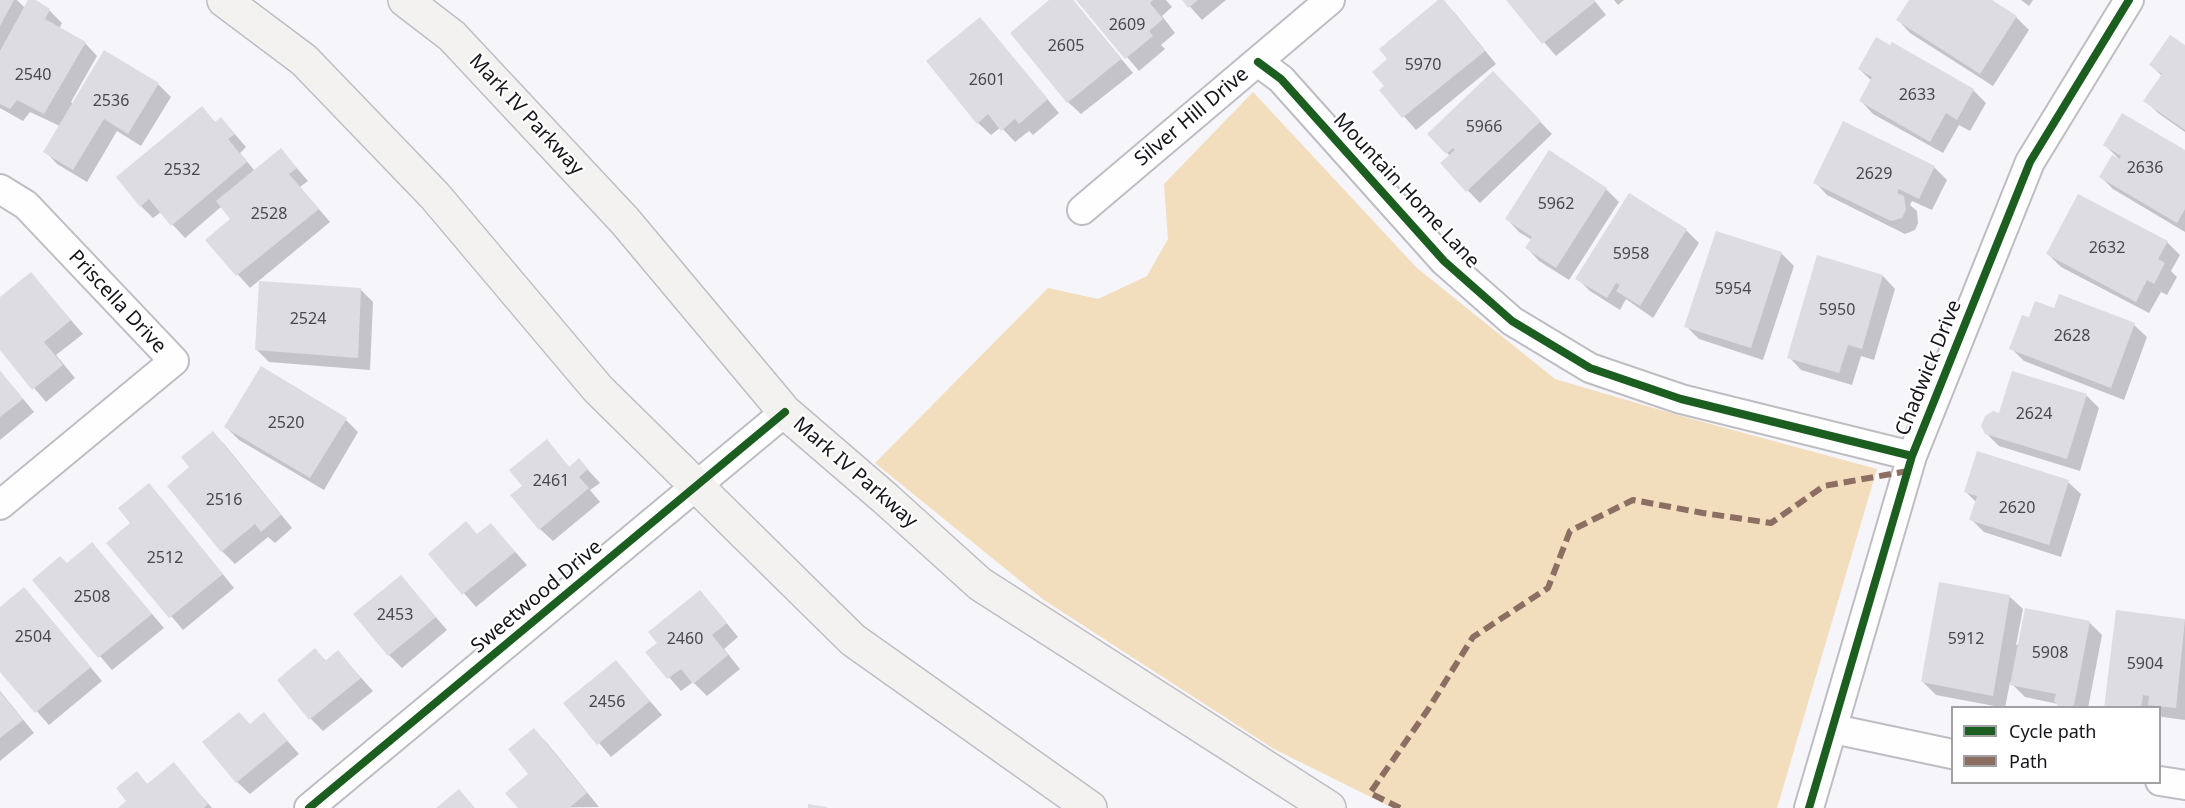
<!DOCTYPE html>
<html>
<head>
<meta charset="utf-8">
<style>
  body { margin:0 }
  #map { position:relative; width:2185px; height:808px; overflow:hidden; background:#f5f5fa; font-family:"Noto Sans",sans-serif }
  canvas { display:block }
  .legend { position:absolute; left:1951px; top:706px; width:210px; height:78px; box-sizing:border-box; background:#fff; border:2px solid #a1a1a4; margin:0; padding:8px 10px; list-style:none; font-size:18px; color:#15151c }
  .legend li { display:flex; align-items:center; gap:12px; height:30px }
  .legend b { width:30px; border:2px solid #a1a1a4 }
</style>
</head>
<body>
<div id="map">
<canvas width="2185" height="808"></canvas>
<ul class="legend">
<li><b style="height:8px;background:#1b5e20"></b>Cycle path</li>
<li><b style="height:8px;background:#8d6e63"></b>Path</li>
</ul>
</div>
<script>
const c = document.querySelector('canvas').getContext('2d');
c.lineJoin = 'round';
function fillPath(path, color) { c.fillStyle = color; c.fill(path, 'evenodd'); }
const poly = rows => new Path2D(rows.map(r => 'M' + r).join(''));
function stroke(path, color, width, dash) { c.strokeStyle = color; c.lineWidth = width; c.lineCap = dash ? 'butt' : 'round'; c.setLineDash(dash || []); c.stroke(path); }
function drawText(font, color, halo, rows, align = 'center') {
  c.font = font + ' "Noto Sans",sans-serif'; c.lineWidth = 4.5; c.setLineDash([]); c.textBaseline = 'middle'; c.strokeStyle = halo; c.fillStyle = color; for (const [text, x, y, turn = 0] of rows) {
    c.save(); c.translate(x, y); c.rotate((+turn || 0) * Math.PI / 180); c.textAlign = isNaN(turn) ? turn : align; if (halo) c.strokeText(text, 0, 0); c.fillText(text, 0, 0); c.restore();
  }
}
fillPath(poly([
  [1253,92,1417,268,1555,379,1681,416,1877,469,1777,808,1393,808,1274,749,1044,600,875,463,1048,288,1098,299,1147,276,1168,239,1164,184]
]), '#f2ddbd');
fillPath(poly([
  [0,0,17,0,25,8,30,0,33,0,49,10,62,23,59,29,85,43,97,56,71,102,73,104,158,84,171,97,141,146,117,131,87,182,57,164,45,151,60,126,30,112,23,121,0,108],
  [1052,0,1073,0,1133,73,1081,114,1068,102],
  [1078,0,1166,0,1172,7,1162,16,1175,33,1161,45,1165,49,1139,71],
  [1184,0,1226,0,1202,20],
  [1440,0,1454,12,1496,64,1416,130,1381,90,1386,87,1389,59],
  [1508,0,1594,0,1606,15,1556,56],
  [1614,0,1624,0,1618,5],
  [1910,0,1990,0,2016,17,2029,30,1993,86,1910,33,1898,20],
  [2021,0,2033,0,2029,6],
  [980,19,1059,113,1033,135,1029,131,1015,142,1001,127,991,135,978,123],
  [1892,44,1973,90,1986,103,1970,131,1959,125,1943,153,1873,114,1861,101,1872,81,1859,69],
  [2185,47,2185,132,2158,113,2145,100,2162,76,2151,65],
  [1506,86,1552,134,1480,203,1442,164,1450,156,1429,134],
  [202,108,216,123,221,119,233,132,246,147,240,153,255,171,281,150,308,181,300,187,330,222,250,288,207,240,232,219,222,206,185,238,161,212,153,218,141,206],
  [2105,145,2185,152,2185,232,2113,189,2101,177,2120,160],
  [1934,167,1947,180,1932,210,1912,201,1910,205,1917,211,1918,223,1915,230,1905,234,1827,195,1815,182],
  [1606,189,1619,202,1569,280,1539,261,1527,248,1532,240,1519,232,1507,219],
  [1629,195,1686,230,1699,243,1653,318,1626,299,1620,310,1590,291,1577,278],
  [2167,242,2180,255,2171,271,2177,277,2167,295,2161,292,2149,313,2061,267,2048,254],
  [1781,253,1794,266,1763,360,1699,339,1686,326],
  [31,274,83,334,56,355,75,378,46,402,0,348,0,299],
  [1883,276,1895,289,1874,360,1861,356,1852,385,1801,370,1789,357],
  [360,289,373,302,370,370,269,362,256,349],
  [2055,309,2134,325,2147,337,2124,400,2024,361,2011,348,2030,319],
  [0,371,34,412,0,440],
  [2013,373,2087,396,2099,408,2080,471,1999,446,1986,433,2000,415],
  [346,420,358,432,324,490,239,440,226,427],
  [213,433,225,445,292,528,275,543,268,537,235,564,222,551,191,467],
  [547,441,570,468,579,460,600,483,590,490,600,502,553,541,540,529,525,486],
  [2068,482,2081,494,2061,557,1984,532,1971,519,1977,503,1965,491],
  [149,485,161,498,234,588,183,630,109,543,132,523],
  [491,525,527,565,476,607,430,554,478,535],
  [92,544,164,628,112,670,34,580,67,564],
  [401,577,447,630,402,668,389,655],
  [1940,584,2010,597,2023,609,2016,645,2089,622,2102,635,2088,708,2062,708,2058,704,2025,697,2010,682,2005,708,1936,695,1923,682],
  [36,602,102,681,49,725,0,670,0,609],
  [712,605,738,637,724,649,740,669,707,696,693,682,681,691,647,652],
  [2117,612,2185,620,2185,720,2162,717,2160,715,2160,708,2105,708],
  [315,650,327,662,338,652,373,691,323,731,311,719],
  [616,662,662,715,611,757,565,703],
  [0,691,34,733,0,761],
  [264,714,299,754,250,794,237,782,251,725],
  [534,730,547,743,599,807,520,808,531,774],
  [174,764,212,808,121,808,128,801,137,773,148,785]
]), '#0003');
fillPath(poly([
  [0,0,14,0,0,26],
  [28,0,36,0,50,9,45,19,86,42,44,114,17,100,10,109,0,104,0,51],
  [1049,0,1073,0,1121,59,1067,103,1010,33],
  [1076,0,1153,0,1150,3,1163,19,1149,31,1153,36,1125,59],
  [1182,0,1198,0,1188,8],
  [1438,0,1444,0,1485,51,1402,118,1379,90,1384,86,1372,72,1387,59,1379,49],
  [1506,0,1594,0,1595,2,1542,44],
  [1909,0,1992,0,2017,16,1980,74,1896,20],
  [980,17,1048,99,1019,124,1015,119,1001,131,988,114,977,124,926,61],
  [2170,35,2185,45,2185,130,2143,101,2162,74,2149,65],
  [1876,37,1890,45,1892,42,1974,89,1957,120,1946,113,1930,142,1859,101,1872,77,1858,69],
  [104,50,159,83,128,134,104,119,73,170,43,152],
  [1493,71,1541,121,1466,192,1440,163,1455,150,1453,148,1446,154,1427,134],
  [202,106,215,122,221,117,235,134,228,139,247,162,171,226,149,199,140,207,116,177],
  [2122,113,2185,150,2185,209,2177,223,2099,177,2112,155,2119,159,2121,156,2103,145],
  [1843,121,1935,166,1919,199,1899,189,1897,193,1904,196,1906,210,1902,218,1891,221,1813,183],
  [281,148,297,168,289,174,319,209,236,276,205,240,230,219,216,201],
  [1549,150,1607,188,1556,268,1525,248,1532,237,1505,219],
  [1629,193,1687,229,1640,306,1616,291,1620,285,1616,283,1607,298,1575,279],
  [2078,194,2168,241,2158,259,2165,263,2154,284,2147,280,2136,302,2046,254],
  [1716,231,1782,252,1751,348,1684,327],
  [1817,255,1883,275,1862,349,1848,345,1839,373,1787,358],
  [31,272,71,320,44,342,63,365,32,390,0,350,0,297],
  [259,281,361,288,358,358,255,350],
  [2059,294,2135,323,2111,388,2009,349,2022,315,2029,317,2035,301,2054,308],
  [261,366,347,418,310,478,224,427],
  [0,371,23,399,0,417],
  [2012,371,2087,394,2067,459,1985,434,1981,426,1985,416,1993,411,1999,413],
  [213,431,281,515,261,532,255,524,221,552,167,486,189,467,181,457],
  [547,439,569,467,579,458,588,469,579,477,589,488,539,530,510,495,522,486,509,470],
  [1977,451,2069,480,2049,545,1969,520,1977,496,1964,492],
  [149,483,223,574,169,618,106,543,130,523,118,508],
  [466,521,477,534,491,523,515,552,462,595,428,554],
  [92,542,152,614,98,658,32,580,60,556,67,563],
  [401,575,436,617,388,656,353,614],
  [1939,582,2010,595,1993,696,1921,682],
  [24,587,91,667,35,713,0,672,0,607],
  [700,590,727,623,712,635,728,655,693,684,681,669,667,679,645,652,657,643,648,632],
  [2025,608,2090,621,2074,705,2069,708,2059,707,2054,701,2056,694,2010,685],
  [2116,610,2185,619,2176,708,2148,705,2149,696,2143,695,2141,708,2104,708],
  [315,648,325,661,338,650,361,678,309,720,277,680],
  [616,660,650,701,597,745,563,703],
  [0,692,23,720,0,738],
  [239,712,250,724,264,712,287,741,236,783,202,742],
  [534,728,587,793,569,808,518,808,505,793,528,774,508,749],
  [174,762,208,804,204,808,118,808,126,801,116,788,137,771,147,784],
  [459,789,475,808,436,808],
  [808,804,827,807,827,808,808,808]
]), '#dcdce2');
const street = poly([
  [1258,62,1281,79,1444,261,1512,321,1590,368,1681,399,1912,456],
  [0,189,26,205,174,361,0,505],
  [1082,210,1330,0],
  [1834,729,1952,754],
  [2160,781,2185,785],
  [309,808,785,412],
  [1809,808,1912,456,2030,162,2129,0]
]);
const secondary = poly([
  [224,0,304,60,435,196,598,389,853,640,1090,808],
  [405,0,452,36,625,221,785,412,886,499,980,584,1329,808]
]);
stroke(street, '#bebdc4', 32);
stroke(secondary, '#bebdc4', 36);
stroke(street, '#fefefe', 28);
stroke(secondary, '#f3f2f0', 33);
stroke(poly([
  [1400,808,1370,793,1427,711,1473,637,1548,588,1570,531,1633,500,1703,513,1771,523,1824,486,1908,471]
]), '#8d6e63', 6, [12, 6]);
stroke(poly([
  [1258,62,1281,79,1444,261,1512,321,1590,368,1681,399,1912,456],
  [309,808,785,412],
  [1809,808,1912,456,2030,162,2129,0]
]), '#1b5e20', 8);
drawText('16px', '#48484e', null, [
  ["2609",1127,25],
  ["2605",1066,46],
  ["5970",1423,65],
  ["2540",33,75],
  ["2601",987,80],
  ["2633",1917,95],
  ["2536",111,101],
  ["5966",1484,127],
  ["2636",2145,168],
  ["2532",182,170],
  ["2629",1874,174],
  ["5962",1556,204],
  ["2528",269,214],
  ["2632",2107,248],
  ["5958",1631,254],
  ["5954",1733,289],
  ["5950",1837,310],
  ["2524",308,319],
  ["2628",2072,336],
  ["2624",2034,414],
  ["2520",286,423],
  ["2461",551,481],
  ["2516",224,500],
  ["2620",2017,508],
  ["2512",165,558],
  ["2508",92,597],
  ["2453",395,615],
  ["2504",33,637],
  ["2460",685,639],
  ["5912",1966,639],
  ["5908",2050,653],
  ["5904",2145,664],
  ["2456",607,702]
]);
drawText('20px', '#15151c', '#fff', [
  ["Mark IV Parkway",526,115,47],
  ["Silver Hill Drive",1192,117,-40],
  ["Mountain Home Lane",1406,191,47],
  ["Priscella Drive",117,302,47],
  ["Chadwick Drive",1929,368,-68],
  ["Mark IV Parkway",855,473,41],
  ["Sweetwood Drive",537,597,-40]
]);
</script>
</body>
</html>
